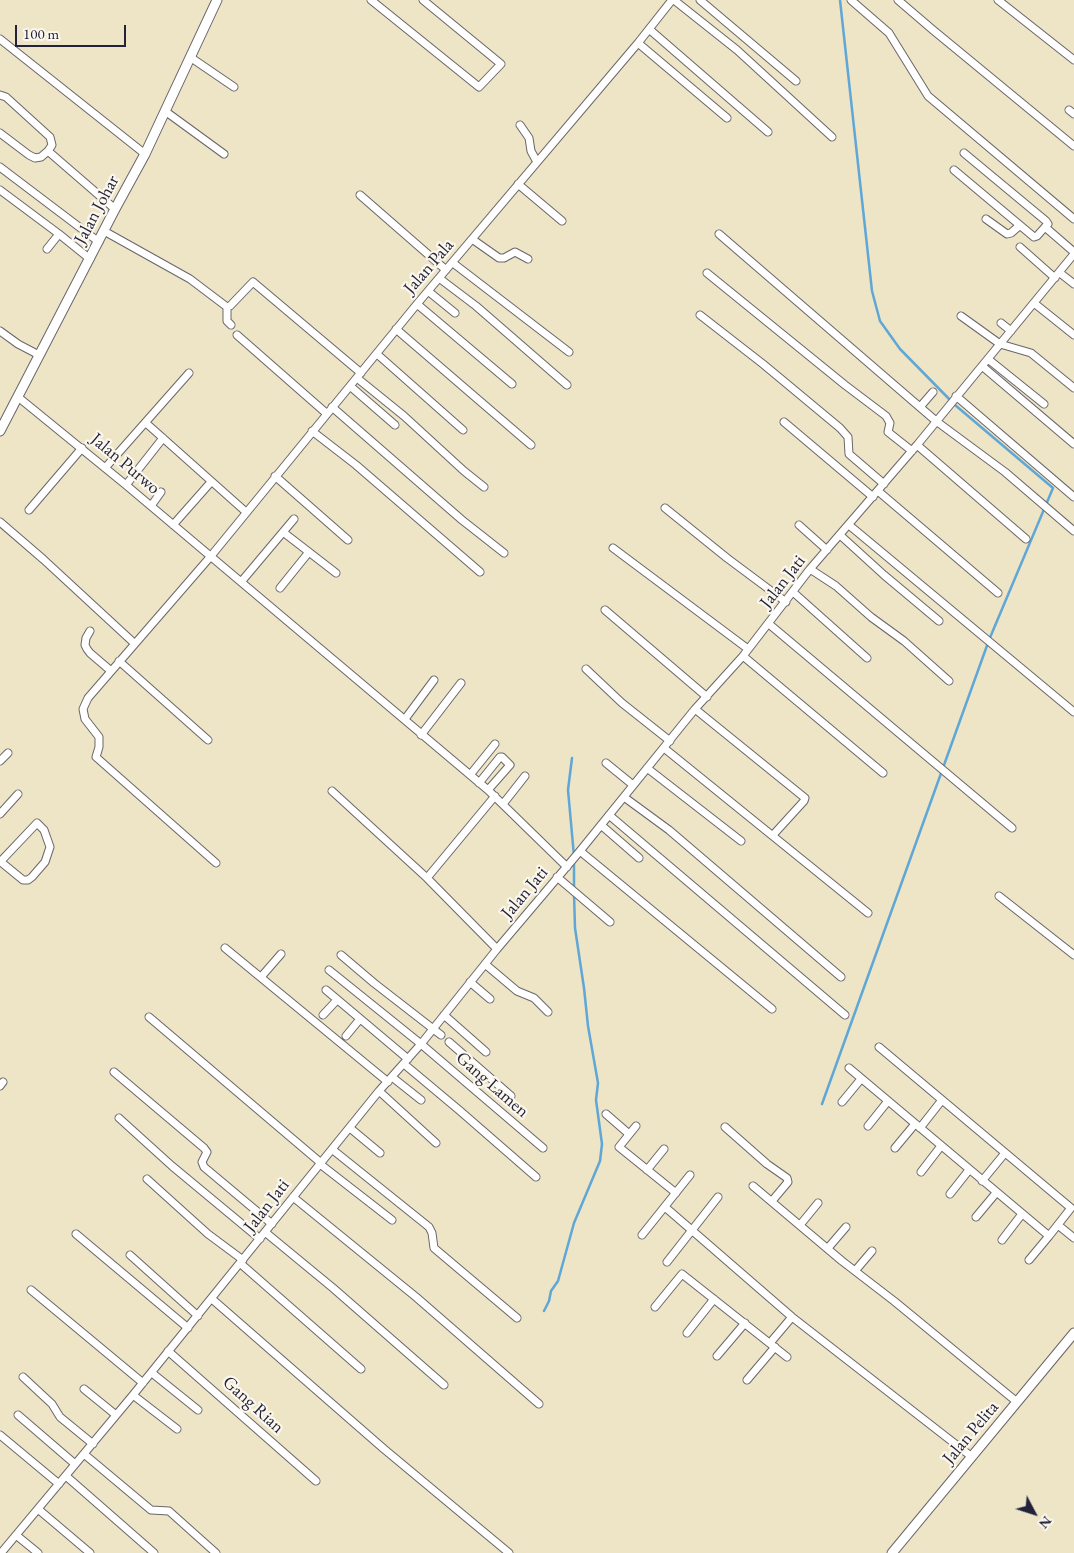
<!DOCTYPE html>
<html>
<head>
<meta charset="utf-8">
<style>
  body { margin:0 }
  #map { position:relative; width:1074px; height:1553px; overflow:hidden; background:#eee4c6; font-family:"EB Garamond",serif }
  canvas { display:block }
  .north { position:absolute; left:1009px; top:1488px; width:50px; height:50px; -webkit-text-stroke:4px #fbf7ec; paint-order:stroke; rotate:130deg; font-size:14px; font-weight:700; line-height:20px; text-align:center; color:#22223b }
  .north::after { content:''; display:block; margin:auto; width:18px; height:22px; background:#22223b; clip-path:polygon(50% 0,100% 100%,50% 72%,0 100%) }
  .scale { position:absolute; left:15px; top:25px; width:111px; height:22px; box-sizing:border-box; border:2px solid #22223b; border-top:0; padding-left:6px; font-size:15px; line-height:18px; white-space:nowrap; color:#22223b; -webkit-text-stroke:4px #fbf7ec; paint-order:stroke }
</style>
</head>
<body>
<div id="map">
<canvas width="1074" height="1553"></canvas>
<div class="north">N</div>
<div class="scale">100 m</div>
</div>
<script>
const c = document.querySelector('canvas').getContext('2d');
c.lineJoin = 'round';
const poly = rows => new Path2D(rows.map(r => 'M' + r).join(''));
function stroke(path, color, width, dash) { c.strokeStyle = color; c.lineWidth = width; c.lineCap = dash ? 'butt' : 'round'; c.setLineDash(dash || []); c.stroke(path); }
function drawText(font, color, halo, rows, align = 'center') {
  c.font = font + ' "EB Garamond",serif'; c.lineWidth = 4.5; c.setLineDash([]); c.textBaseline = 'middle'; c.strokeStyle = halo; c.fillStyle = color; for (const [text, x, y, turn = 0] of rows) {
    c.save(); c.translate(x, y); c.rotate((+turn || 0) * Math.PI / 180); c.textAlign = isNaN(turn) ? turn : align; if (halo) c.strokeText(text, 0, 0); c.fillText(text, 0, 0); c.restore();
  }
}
stroke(poly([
  [572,758,568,790,574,856],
  [574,889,574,862],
  [822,1104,989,640,1053,488,955,405,900,349,880,321,872,291,840,0],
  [544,1311,549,1301,551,1291,558,1281,574,1223,600,1161,602,1144,596,1100,598,1083,588,1026,584,988,575,928,574,894]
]), '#5fa7d6', 2.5);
const minor = poly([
  [371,0,479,87,501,64,423,0],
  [674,0,737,50,832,137],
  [700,0,796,81],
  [851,0,889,33,928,96,1074,219],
  [898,0,933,30,1074,146],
  [998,0,1074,60],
  [649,29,768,132],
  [0,39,145,154],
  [638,43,727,118],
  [190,57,234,87],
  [0,95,6,97,50,137,52,145,48,151,115,209],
  [1069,110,1074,114],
  [165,111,224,154],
  [520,125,529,138,531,151,537,162],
  [0,133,29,155,35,158,41,157,48,151],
  [964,153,1046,221,1048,224,1045,227],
  [0,167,99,242],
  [954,170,1034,237,1037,236,1045,227,1074,252],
  [518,184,562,221],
  [0,190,59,234,90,259],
  [360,195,446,270],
  [986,219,1007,234,1011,233,1019,226],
  [104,231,190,279,227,307],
  [719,234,936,421,1005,472,1074,531],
  [472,239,499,258,504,258,515,252,528,259],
  [1020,247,1055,278],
  [47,249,59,234],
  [453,263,569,352],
  [707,273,845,385,886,416,890,423,888,432,912,451],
  [1060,273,1074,284],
  [439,278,476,306,567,385],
  [428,291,455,313],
  [1034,303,1074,335],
  [417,304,512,384],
  [227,307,230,306,253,282,361,373],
  [227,307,227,321,231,325],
  [700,315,763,364,840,428,848,437,849,454,884,484],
  [961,316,1000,344,1031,353,1074,388],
  [1001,323,1011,331],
  [396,329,531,445],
  [0,331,18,344,39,355],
  [237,335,326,413],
  [377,354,463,430],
  [988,359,1044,404],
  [982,366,1074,444],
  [357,378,404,416,464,471,484,487],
  [350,386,395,425],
  [956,396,1074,497],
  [18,397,126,485,488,790,567,867],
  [332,407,462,520,504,553],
  [920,407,933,392],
  [784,422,873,497],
  [146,423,246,512],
  [312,431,356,465,480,572],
  [917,445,1026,539],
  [105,468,189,373],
  [275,476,348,540],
  [126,485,163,438],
  [878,491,998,593],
  [151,506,161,492],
  [665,508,727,558,786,602],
  [29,510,82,448],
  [0,522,43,559,134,643],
  [173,525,211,482],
  [799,525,827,550],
  [849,525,1074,712],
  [283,532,336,573],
  [840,535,884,575,939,621],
  [613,548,748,649],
  [810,569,836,586,871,617,904,641,949,681],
  [241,582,294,519],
  [280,588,309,552],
  [793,592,867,658],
  [605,610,707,697],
  [769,624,1012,828],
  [90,631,86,638,85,645,87,649,90,653,111,671],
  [743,656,883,773],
  [119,661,208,740],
  [586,669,622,703,670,741],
  [695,709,805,798,804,801,773,835],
  [405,719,434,680],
  [421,735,461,683],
  [664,748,868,913],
  [0,761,8,753],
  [606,763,633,785],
  [647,768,741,841],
  [470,775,495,744],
  [479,783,500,757,502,757,510,765,488,790],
  [332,791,427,878,497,949],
  [624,797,669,830,841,977],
  [503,804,525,776],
  [0,814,18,794],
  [609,815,845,1015],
  [601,825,639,858],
  [580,851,772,1009],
  [0,862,37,823,44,830,50,847,45,862,32,877,28,880,23,880,1,862],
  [216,863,96,757,99,747,99,737,85,719,83,709,88,698,211,556,417,304,638,43,672,0],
  [557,877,610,922],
  [427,878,495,796],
  [999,896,1074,955],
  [225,948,388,1082],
  [341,955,374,983,441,1035],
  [485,964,517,991,534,998,548,1012],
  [329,970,421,1044,543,1148],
  [261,977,281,954],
  [470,982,490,999],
  [326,990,408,1059],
  [323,1015,337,1000],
  [444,1015,486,1052],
  [149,1017,321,1163],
  [346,1036,360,1019],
  [449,1042,511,1096],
  [404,1064,459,1110,536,1177],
  [849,1068,1049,1236,1071,1208,879,1047],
  [114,1072,204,1148,207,1152,202,1162,204,1167,272,1224],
  [392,1077,421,1100],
  [0,1086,3,1082],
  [379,1091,436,1143],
  [842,1102,861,1079],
  [606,1114,629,1134],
  [119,1118,172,1166,260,1239],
  [636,1126,619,1147,676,1193],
  [868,1126,888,1101],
  [725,1127,767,1164,787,1178,788,1182,772,1201],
  [350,1128,380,1153],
  [920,1128,942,1100],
  [895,1148,915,1124],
  [333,1150,429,1227,432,1233,434,1248,517,1318],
  [320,1164,392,1220],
  [647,1170,664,1149],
  [921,1172,941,1146],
  [147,1179,208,1234,243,1260],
  [982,1181,1005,1153],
  [753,1186,842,1261,894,1301,1017,1402],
  [950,1194,969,1170],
  [293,1197,416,1297,539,1404],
  [665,1207,792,1317,972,1457],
  [976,1217,996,1193],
  [800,1225,818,1203],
  [1058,1225,1074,1238],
  [265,1232,333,1288,444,1385],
  [76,1234,188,1328],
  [642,1235,690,1175],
  [1002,1240,1022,1214],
  [828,1248,846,1227],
  [130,1255,198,1316],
  [1029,1260,1049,1236],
  [667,1262,718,1197],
  [241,1264,361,1369],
  [855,1271,872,1251],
  [31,1290,143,1383],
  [212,1299,384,1449,509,1553],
  [655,1307,682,1274,787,1357],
  [687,1333,714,1299],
  [770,1343,792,1317],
  [168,1351,316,1481],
  [717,1356,745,1323],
  [152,1373,198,1410],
  [23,1377,52,1404,60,1417,93,1444],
  [747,1380,775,1347],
  [84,1389,116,1415],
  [133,1395,177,1429],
  [18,1415,75,1464],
  [0,1435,59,1484],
  [84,1454,151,1510,169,1511,216,1553],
  [66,1476,154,1553],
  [38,1509,90,1553],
  [16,1535,38,1553],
  [1,1553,133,1395,379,1091,421,1044,497,949,580,851,695,709,743,656,810,569,917,445,1074,254]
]);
const tertiary = poly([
  [0,431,115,209,145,154,217,0],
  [892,1553,1074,1333]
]);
stroke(minor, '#69666c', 9);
stroke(tertiary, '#69666c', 11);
stroke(minor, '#fff', 7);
stroke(tertiary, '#fff', 9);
drawText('18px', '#22223b', '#fbf7ec', [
  ["Jalan Johar",97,210,-62],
  ["Jalan Pala",429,267,-49],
  ["Jalan Purwo",125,464,40],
  ["Jalan Jati",783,582,-52],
  ["Jalan Jati",525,893,-50],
  ["Gang Lamen",492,1085,41],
  ["Jalan Jati",267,1206,-52],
  ["Gang Rian",253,1405,42],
  ["Jalan Pelita",971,1433,-50]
]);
</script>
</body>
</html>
